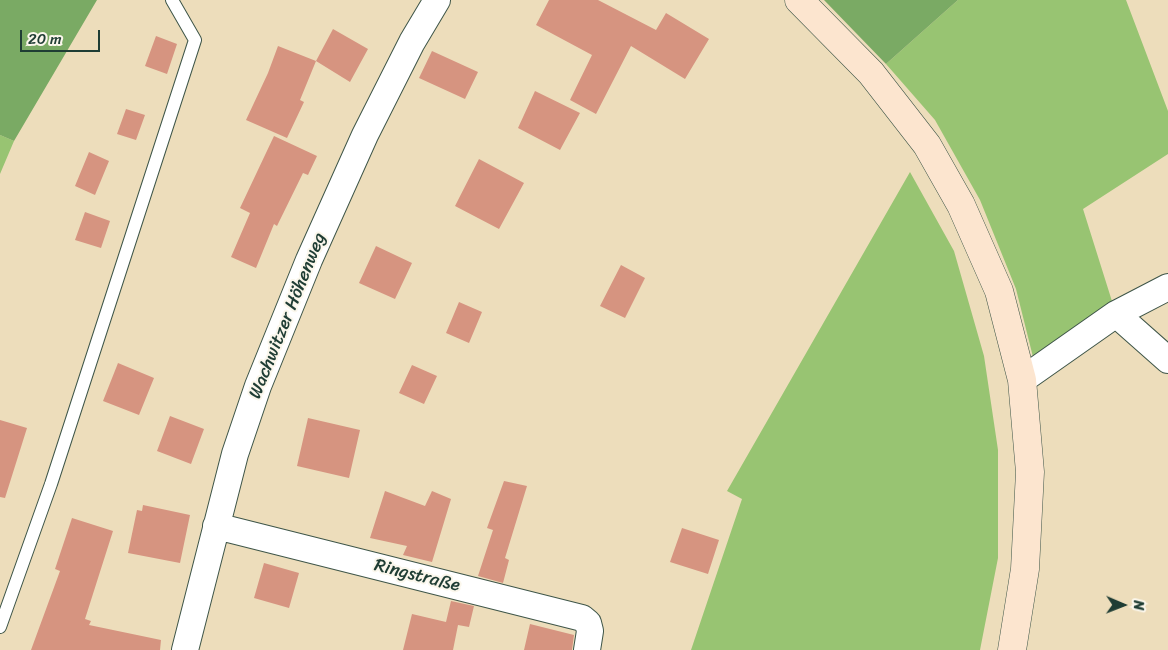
<!DOCTYPE html>
<html>
<head>
<meta charset="utf-8">
<style>
  body { margin:0 }
  #map { position:relative; width:1168px; height:650px; overflow:hidden; background:#edddbb; font-family:Sriracha,sans-serif }
  canvas { display:block }
  .north { position:absolute; left:1098px; top:580px; width:50px; height:50px; -webkit-text-stroke:4px #fbf7ec; paint-order:stroke; rotate:91deg; font-size:14px; font-weight:700; line-height:20px; text-align:center; color:#1f3d34 }
  .north::after { content:''; display:block; margin:auto; width:18px; height:22px; background:#1f3d34; clip-path:polygon(50% 0,100% 100%,50% 72%,0 100%) }
  .scale { position:absolute; left:20px; top:30px; width:80px; height:22px; box-sizing:border-box; border:2px solid #1f3d34; border-top:0; padding-left:6px; font-size:15px; line-height:18px; white-space:nowrap; color:#1f3d34; -webkit-text-stroke:4px #fbf7ec; paint-order:stroke }
</style>
</head>
<body>
<div id="map">
<canvas width="1168" height="650"></canvas>
<div class="north">N</div>
<div class="scale">20 m</div>
</div>
<script>
const c = document.querySelector('canvas').getContext('2d');
c.lineJoin = 'round';
function fillPath(path, color) { c.fillStyle = color; c.fill(path, 'evenodd'); }
const poly = rows => new Path2D(rows.map(r => 'M' + r).join(''));
function stroke(path, color, width, dash) { c.strokeStyle = color; c.lineWidth = width; c.lineCap = dash ? 'butt' : 'round'; c.setLineDash(dash || []); c.stroke(path); }
function drawText(font, color, halo, rows, align = 'center') {
  c.font = font + ' Sriracha,sans-serif'; c.lineWidth = 4; c.setLineDash([]); c.textBaseline = 'middle'; c.strokeStyle = halo; c.fillStyle = color; for (const [text, x, y, turn = 0] of rows) {
    c.save(); c.translate(x, y); c.rotate((+turn || 0) * Math.PI / 180); c.textAlign = isNaN(turn) ? turn : align; if (halo) c.strokeText(text, 0, 0); c.fillText(text, 0, 0); c.restore();
  }
}
fillPath(poly([
  [958,0,1126,0,1168,111,1168,154,1083,209,1116,314,1034,361,1016,289,980,200,935,120,886,64],
  [0,135,14,141,0,174],
  [910,172,954,251,984,356,998,450,998,558,980,650,691,650,742,499,727,491]
]), '#98c472');
fillPath(poly([
  [0,0,97,0,14,141,0,135],
  [824,0,958,0,886,64]
]), '#7aaa64');
fillPath(poly([
  [549,0,598,0,656,30,666,13,709,39,685,79,631,46,596,114,570,100,592,55,536,25],
  [333,29,368,49,350,82,316,61],
  [156,36,177,44,167,74,145,66],
  [278,46,316,61,300,100,304,102,287,138,246,120,268,73],
  [432,51,478,72,465,99,419,78],
  [535,91,580,113,560,150,518,128],
  [126,109,145,115,136,140,117,134],
  [274,136,317,156,308,175,303,173,277,226,274,224,256,268,231,257,250,213,240,208],
  [89,152,109,161,95,195,75,186],
  [479,159,524,183,499,229,455,206],
  [85,212,110,221,101,248,75,240],
  [376,246,412,263,395,299,359,283],
  [621,265,645,278,625,318,600,306],
  [459,302,482,312,469,343,446,333],
  [118,363,154,378,139,415,103,401],
  [412,365,437,376,424,404,399,393],
  [170,416,204,429,191,464,157,451],
  [308,418,360,430,349,478,297,466],
  [0,420,27,428,5,498,0,497],
  [504,481,527,486,505,558,509,560,503,583,478,576,493,530,487,528],
  [385,491,425,506,432,491,451,499,432,562,403,555,407,546,370,538],
  [143,505,190,515,180,563,128,553,137,510,142,511],
  [72,518,113,531,85,619,91,621,89,625,161,640,160,650,31,650,60,571,55,569],
  [682,528,719,540,708,574,670,562],
  [264,563,299,573,289,608,254,598],
  [451,601,474,606,469,627,458,625,453,650,403,650,412,614,446,622],
  [530,624,574,635,572,650,524,650]
]), '#d69480');
const lane = poly([
  [0,627,51,484,195,40,172,0]
]);
const street = poly([
  [1116,314,1168,360],
  [1022,380,1116,314,1168,287],
  [216,526,582,618,588,623,590,631,587,650],
  [185,650,235,454,258,386,309,260,365,135,412,42,437,0]
]);
const secondary = poly([
  [799,0,871,73,927,145,961,205,999,291,1022,380,1030,472,1025,569,1012,650]
]);
stroke(lane, '#3e5548', 14);
stroke(street, '#3e5548', 28);
stroke(secondary, '#3e5548', 29);
stroke(lane, '#fff', 12);
stroke(street, '#fff', 26);
stroke(secondary, '#fce5cf', 28);
drawText('18px', '#1f3d34', '#fbf7ec', [
  ["Wachwitzer Höhenweg",288,316,-68],
  ["Ringstraße",417,576,14]
]);
</script>
</body>
</html>
